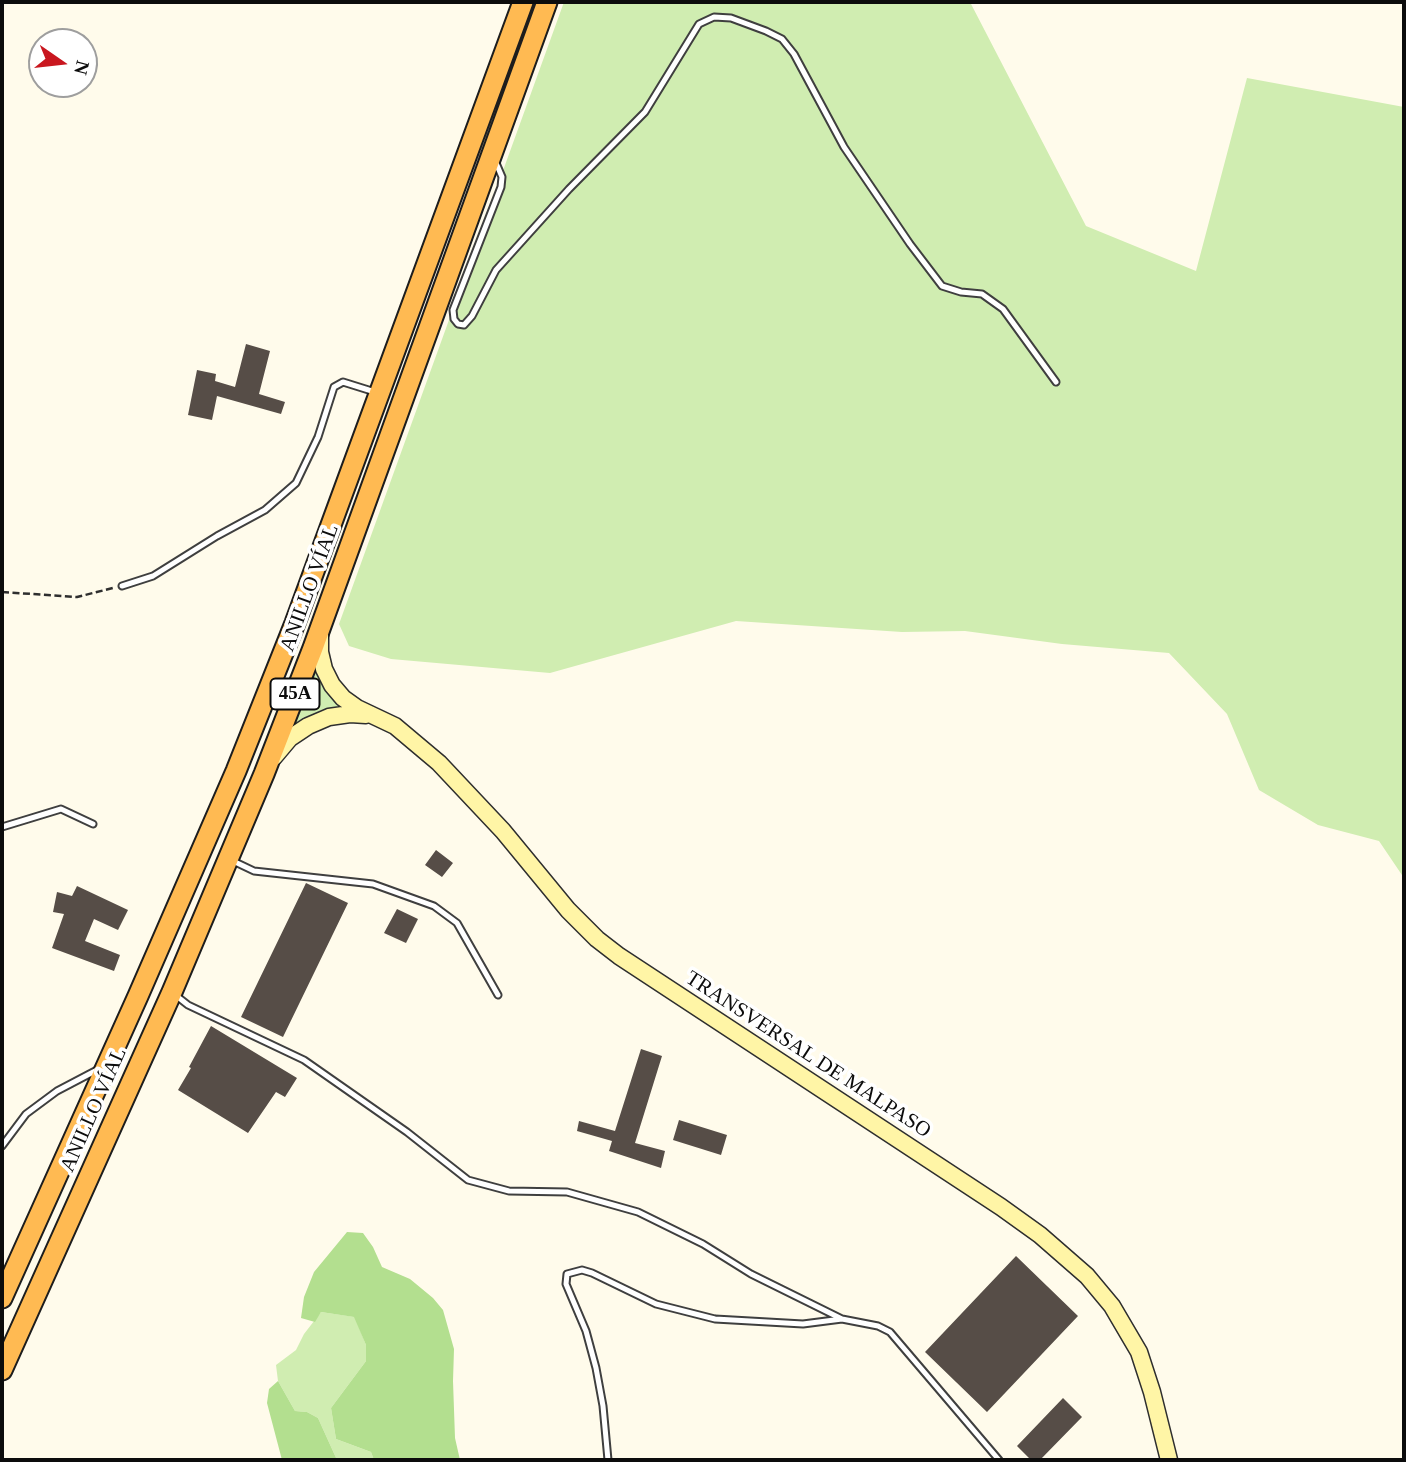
<!DOCTYPE html>
<html>
<head>
<meta charset="utf-8">
<style>
  body { margin:0 }
  #map { position:relative; width:1406px; height:1462px; overflow:hidden; background:#fffbeb; font-family:Georgia,serif }
  canvas { display:block }
  .frame { position:absolute; inset:0; border:4px solid #0c0c0c; pointer-events:none }
  .north { position:absolute; left:28px; top:28px; width:70px; height:70px; box-sizing:border-box; background:#fff; border:2px solid #9e9e9e; border-radius:50%; rotate:104deg; font-size:19px; font-weight:700; line-height:28px; text-align:center; color:#0c0c0c }
  .north::after { content:''; display:block; margin:auto; width:24px; height:32px; background:#c9171f; clip-path:polygon(50% 0,100% 100%,50% 72%,0 100%) }
</style>
</head>
<body>
<div id="map">
<canvas width="1406" height="1462"></canvas>
<div class="frame"></div>
<div class="north">N</div>
</div>
<script>
const c = document.querySelector('canvas').getContext('2d');
c.lineJoin = 'round';
function fillPath(path, color) { c.fillStyle = color; c.fill(path, 'evenodd'); }
const poly = rows => new Path2D(rows.map(r => 'M' + r).join(''));
function stroke(path, color, width, dash) { c.strokeStyle = color; c.lineWidth = width; c.lineCap = dash ? 'butt' : 'round'; c.setLineDash(dash || []); c.stroke(path); }
function drawText(font, color, halo, rows, align = 'center') {
  c.font = font + ' Georgia,serif'; c.lineWidth = 7; c.setLineDash([]); c.textBaseline = 'middle'; c.strokeStyle = halo; c.fillStyle = color; for (const [text, x, y, turn = 0] of rows) {
    c.save(); c.translate(x, y); c.rotate((+turn || 0) * Math.PI / 180); c.textAlign = isNaN(turn) ? turn : align; if (halo) c.strokeText(text, 0, 0); c.fillText(text, 0, 0); c.restore();
  }
}
fillPath(poly([
  [564,2,970,2,1086,226,1196,271,1247,78,1404,107,1404,878,1379,841,1318,825,1259,790,1227,714,1169,653,1062,644,965,631,902,632,736,621,550,673,391,659,349,646,339,624],
  [316,661,322,685,343,707,321,710,300,722,282,742],
  [321,1312,355,1317,366,1345,366,1361,331,1408,336,1439,371,1452,374,1460,337,1460,318,1418,307,1412,295,1411,278,1381,276,1365,296,1350,304,1334]
]), '#d0edb1');
fillPath(poly([
  [347,1232,363,1233,373,1247,382,1267,410,1279,433,1298,443,1310,454,1349,453,1381,455,1438,460,1460,374,1460,371,1452,336,1439,331,1408,366,1361,366,1345,354,1317,321,1312,315,1322,301,1318,304,1297,314,1272],
  [278,1381,295,1411,307,1412,318,1418,337,1460,282,1460,267,1403,269,1389]
]), '#b3df8f');
fillPath(poly([
  [246,344,270,351,259,394,285,402,281,414,217,396,212,420,188,415,197,370,216,374,215,381,235,387],
  [436,850,453,863,442,877,425,865],
  [306,883,348,903,283,1037,241,1017],
  [77,886,128,910,118,930,94,919,85,941,120,955,114,971,52,948,64,914,53,912,57,892,72,896],
  [397,909,418,919,406,943,384,933],
  [211,1026,297,1078,285,1097,276,1092,248,1133,178,1090,191,1068,189,1067],
  [641,1049,662,1056,635,1143,665,1151,661,1168,609,1151,612,1141,577,1131,579,1121,615,1131],
  [679,1120,727,1135,721,1155,673,1140],
  [1016,1256,1078,1316,987,1412,925,1352],
  [1063,1398,1082,1417,1040,1460,1031,1460,1017,1446]
]), '#564d47');
const service = poly([
  [496,163,502,177,501,187,453,310,454,319,458,324,464,325,472,316,496,270,569,189,645,112,699,24,714,17,731,18,766,31,782,39,794,54,844,147,910,244,942,286,961,292,982,294,1003,309,1056,382],
  [122,586,153,576,217,536,265,510,296,483,318,437,334,387,343,382,375,392],
  [2,827,61,809,93,824],
  [233,861,254,871,373,884,434,906,457,923,498,995],
  [174,994,188,1005,304,1060,407,1132,468,1180,509,1191,567,1192,638,1212,703,1244,751,1274,842,1319,878,1326,890,1332,999,1460],
  [2,1146,26,1114,57,1091,97,1070],
  [608,1460,603,1406,596,1368,586,1331,566,1284,567,1274,582,1270,592,1273,656,1304,715,1319,803,1324,842,1319]
]);
const secondary = poly([
  [320,634,320,652,324,669,332,685,343,698,357,708,395,726,439,763,503,831,568,910,597,939,619,956,1001,1207,1040,1235,1087,1276,1112,1306,1139,1352,1152,1392,1169,1460],
  [274,757,290,738,308,726,329,717,350,714,366,715]
]);
const trunk = poly([
  [2,1298,138,996,236,771,295,623,523,2],
  [2,1370,172,992,264,774,313,648,547,2]
]);
stroke(service, '#3f3f3f', 9);
stroke(secondary, '#2e2e2e', 19);
stroke(trunk, '#1d1d1d', 23);
stroke(poly([
  [2,592,77,597,113,588]
]), '#2e2e2e', 2.5, [7, 3.5]);
stroke(service, '#fff', 5);
stroke(secondary, '#fff5a6', 16);
stroke(trunk, '#ffba52', 19);
for (const [x, y, w] of [
  [295,694,49]
]) { const box = new Path2D(); box.roundRect(x - w / 2, y - 15.5, w, 31, 5); c.fillStyle = '#fff'; c.fill(box); stroke(box, '#0c0c0c', 2); }
drawText('bold 19px', '#0c0c0c', null, [
  ["45A",295,694]
]);
drawText('21px', '#0c0c0c', '#fff', [
  ["ANILLO VÍAL",310,588,-70],
  ["TRANSVERSAL DE MALPASO",808,1055,33],
  ["ANILLO VÍAL",94,1110,-66]
]);
</script>
</body>
</html>
